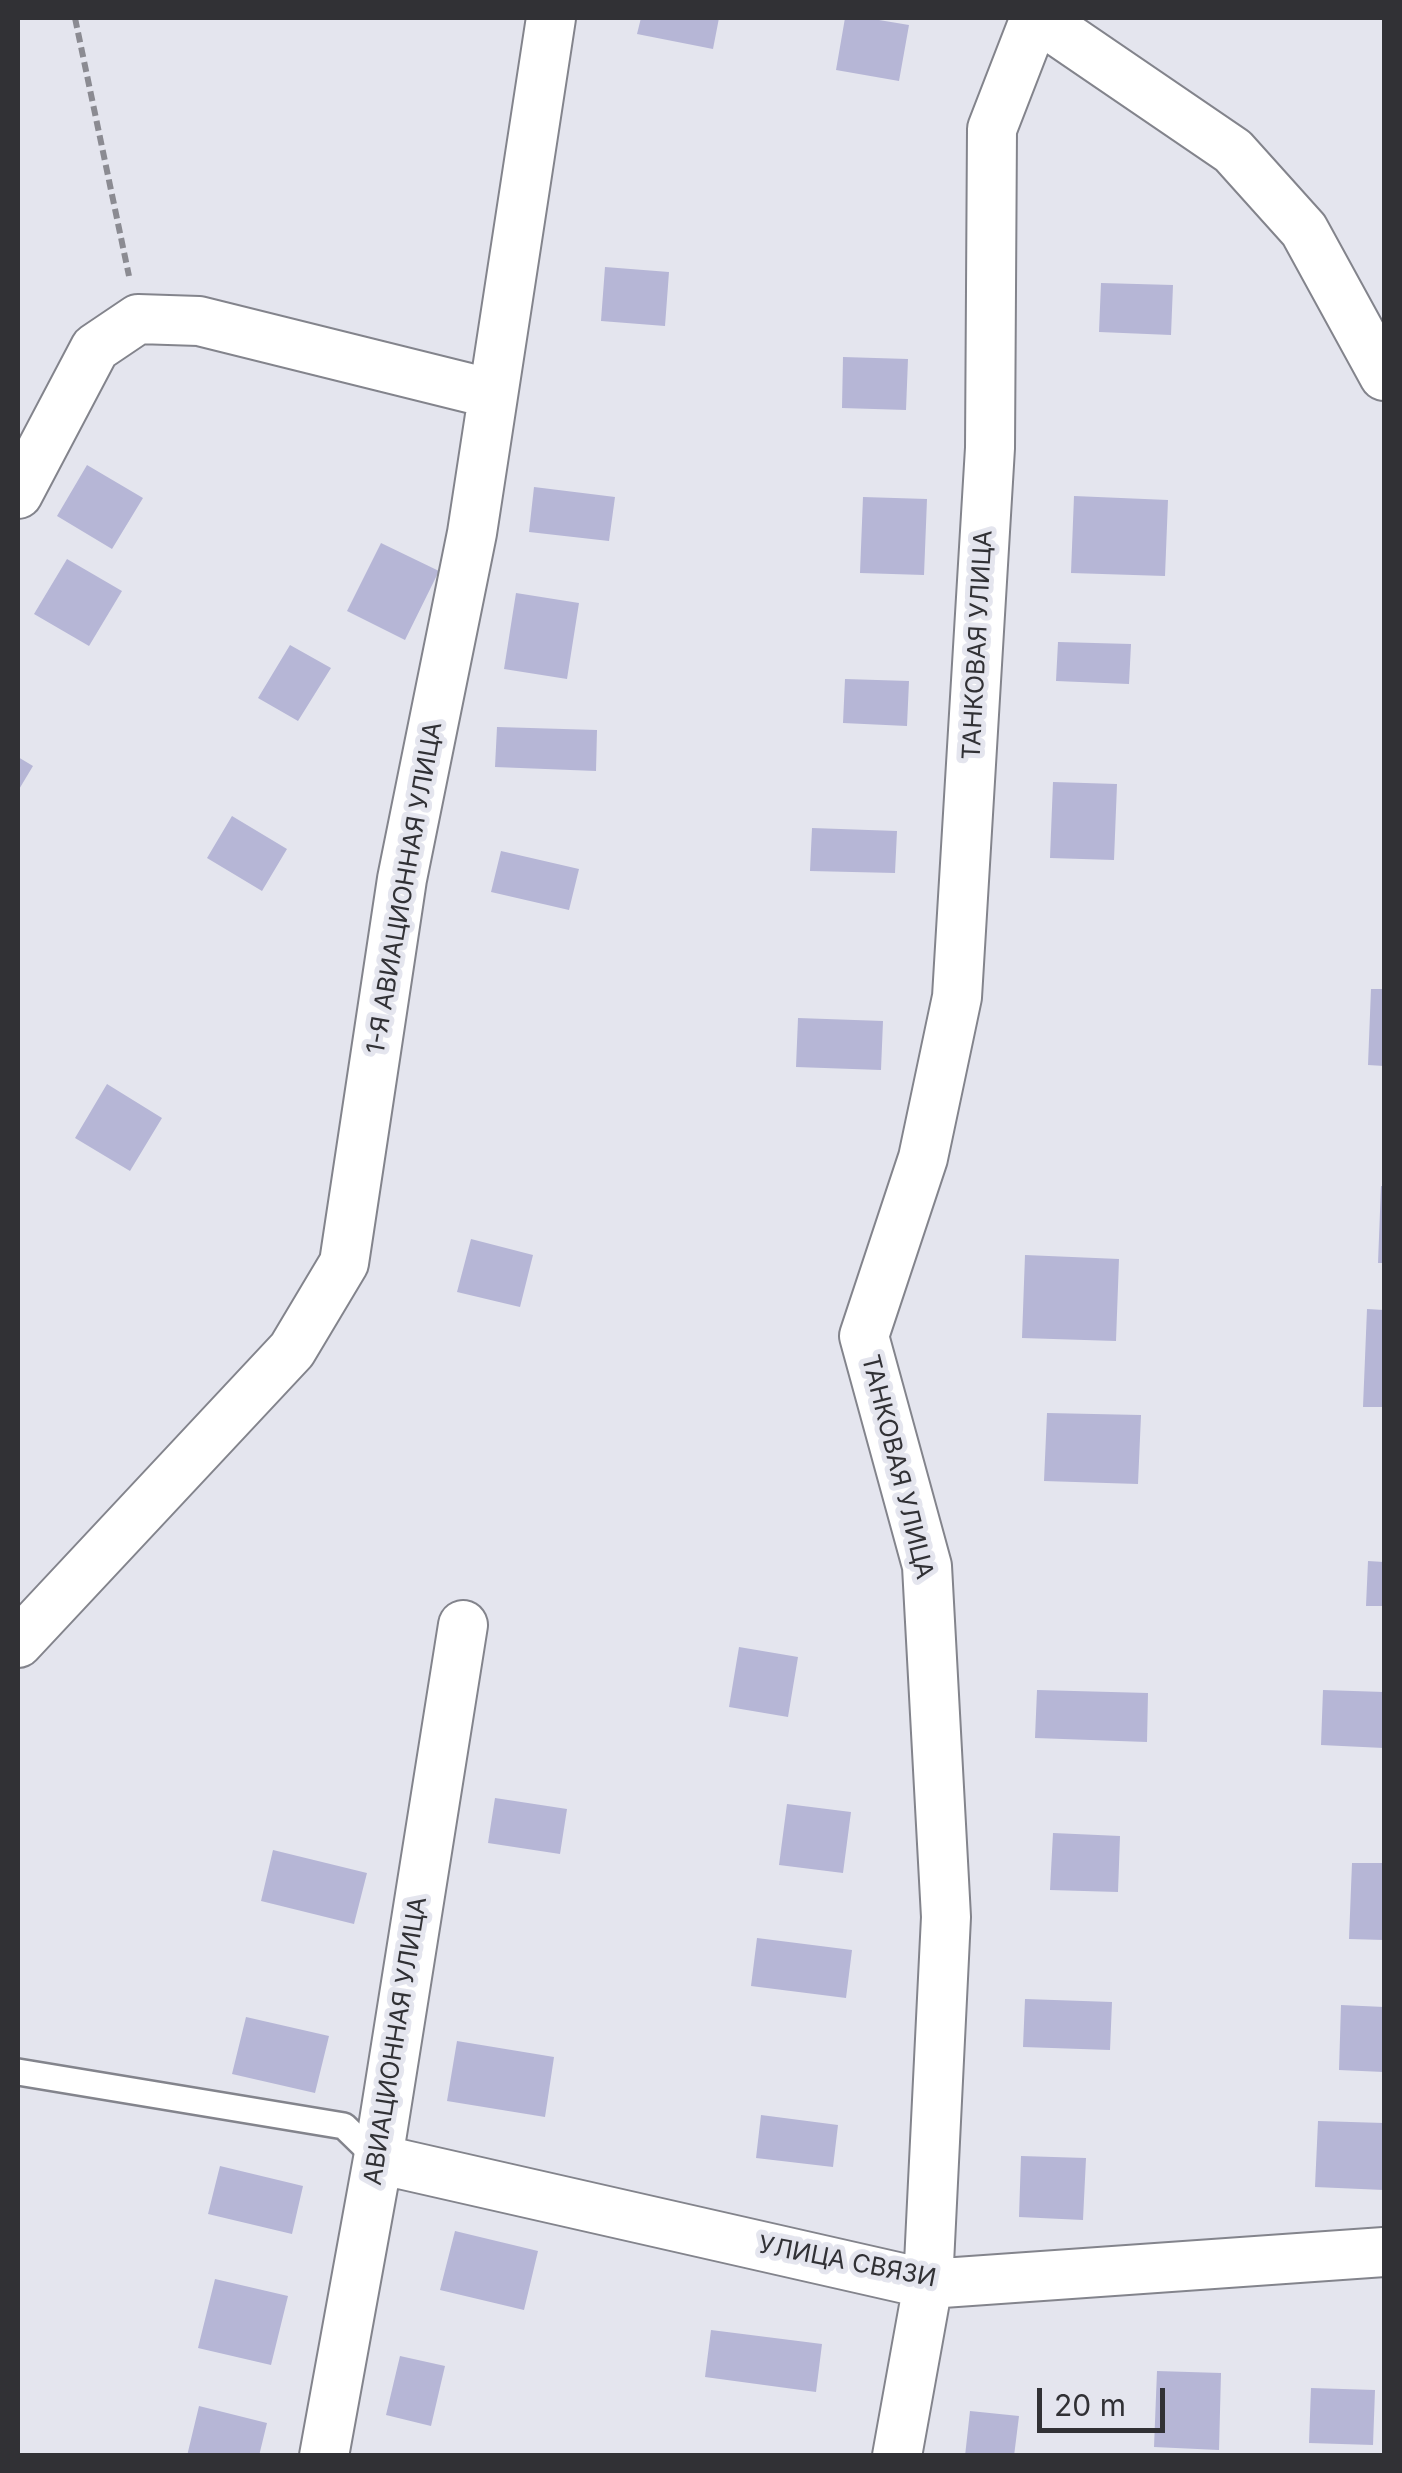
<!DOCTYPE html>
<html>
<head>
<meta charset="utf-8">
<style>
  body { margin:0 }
  #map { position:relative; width:1402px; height:2473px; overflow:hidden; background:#e4e5ee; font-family:Inter,sans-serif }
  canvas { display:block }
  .frame { position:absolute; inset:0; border:20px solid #313135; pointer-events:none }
  .scale { position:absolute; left:1037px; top:2388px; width:128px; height:45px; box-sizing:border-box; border:5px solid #313135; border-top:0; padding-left:12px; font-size:30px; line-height:35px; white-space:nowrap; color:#313135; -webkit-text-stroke:8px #e4e5ee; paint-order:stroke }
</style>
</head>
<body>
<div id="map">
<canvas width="1402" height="2473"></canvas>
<div class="frame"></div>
<div class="scale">20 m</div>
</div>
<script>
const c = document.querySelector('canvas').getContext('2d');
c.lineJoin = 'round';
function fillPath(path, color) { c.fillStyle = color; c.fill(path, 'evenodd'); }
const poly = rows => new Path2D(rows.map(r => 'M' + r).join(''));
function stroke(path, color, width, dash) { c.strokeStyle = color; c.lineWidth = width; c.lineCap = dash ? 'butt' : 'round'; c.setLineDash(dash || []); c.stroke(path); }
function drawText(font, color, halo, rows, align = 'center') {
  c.font = font + ' Inter,sans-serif'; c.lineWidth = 10; c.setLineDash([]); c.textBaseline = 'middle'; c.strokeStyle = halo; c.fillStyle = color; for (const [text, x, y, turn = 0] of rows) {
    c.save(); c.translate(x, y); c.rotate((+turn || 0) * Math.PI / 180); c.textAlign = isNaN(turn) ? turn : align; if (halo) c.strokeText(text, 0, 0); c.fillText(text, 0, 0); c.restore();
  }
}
fillPath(poly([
  [641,18,719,18,713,49,637,34],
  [845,18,867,18,909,25,899,81,836,70],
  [605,267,669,272,665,326,601,321],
  [1101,283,1173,285,1171,335,1099,332],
  [843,357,908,359,906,410,842,408],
  [87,465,143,498,112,549,57,516],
  [534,487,615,497,609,541,529,532],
  [1074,496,1168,500,1165,576,1071,573],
  [863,497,927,499,924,575,860,573],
  [381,543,439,571,405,640,347,611],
  [67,559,122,591,89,646,34,614],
  [516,593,579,603,567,679,504,669],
  [1058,642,1131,644,1129,684,1056,681],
  [290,645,331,668,298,721,258,698],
  [845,679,909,681,907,726,843,723],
  [497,727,597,730,596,771,495,767],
  [18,757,33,766,18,791],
  [1053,782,1117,784,1114,860,1050,858],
  [232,816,287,849,262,891,207,858],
  [812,828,897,831,895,873,810,871],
  [501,851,579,869,569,910,491,892],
  [1371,989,1384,989,1384,1066,1368,1065],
  [798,1018,883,1021,881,1070,796,1067],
  [107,1084,162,1118,130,1171,75,1138],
  [1381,1186,1384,1186,1384,1263,1378,1263],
  [471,1239,533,1255,520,1307,457,1292],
  [1025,1255,1119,1259,1116,1341,1022,1338],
  [1367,1309,1384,1310,1384,1407,1363,1407],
  [1047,1413,1141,1415,1138,1484,1044,1481],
  [1368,1561,1384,1562,1384,1606,1366,1606],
  [739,1647,798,1657,788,1717,729,1707],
  [1037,1690,1148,1693,1147,1742,1035,1738],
  [1323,1690,1384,1692,1384,1748,1321,1745],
  [495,1798,567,1809,560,1854,488,1843],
  [787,1804,851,1812,843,1873,779,1865],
  [1053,1833,1120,1836,1118,1892,1050,1890],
  [273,1850,367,1873,354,1924,261,1901],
  [1352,1863,1384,1863,1384,1940,1349,1939],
  [757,1938,852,1950,846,1998,751,1986],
  [1025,1999,1112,2002,1110,2050,1023,2047],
  [1341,2005,1384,2007,1384,2072,1339,2070],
  [246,2017,329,2036,315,2093,232,2074],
  [457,2041,554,2057,545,2117,447,2101],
  [761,2115,838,2125,833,2167,756,2158],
  [1318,2121,1384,2123,1384,2190,1315,2187],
  [1021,2156,1086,2158,1083,2220,1019,2217],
  [220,2166,303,2186,292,2234,208,2214],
  [455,2231,538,2251,524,2310,440,2290],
  [215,2279,288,2296,271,2365,198,2348],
  [711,2330,822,2344,816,2392,705,2377],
  [400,2356,445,2366,431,2426,386,2415],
  [1157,2371,1221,2373,1219,2450,1154,2447],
  [1311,2388,1375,2390,1373,2445,1309,2443],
  [199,2406,267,2423,259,2456,187,2456],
  [970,2411,1019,2416,1014,2456,965,2456]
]), '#b6b6d6');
const service = poly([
  [18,2072,344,2126,378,2159]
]);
const minor = poly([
  [1038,18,1233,151,1304,230,1384,376],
  [18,494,95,348,138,319,199,321,493,394],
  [18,1643,292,1350,344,1263,402,879,472,533,551,18],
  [378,2159,928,2284,1384,2252],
  [324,2456,378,2159,463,1625],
  [897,2456,928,2284,946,1917,927,1566,864,1336,923,1158,957,997,990,448,992,129,1035,18]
]);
stroke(service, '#83848c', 30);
stroke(minor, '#83848c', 52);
stroke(poly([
  [75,18,129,276]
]), '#8b8b92', 6, [10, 5]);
stroke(service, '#fff', 25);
stroke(minor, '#fff', 48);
drawText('25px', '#313135', '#e4e5ee', [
  ["ТАНКОВАЯ УЛИЦА",978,645,-87],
  ["1-Я АВИАЦИОННАЯ УЛИЦА",405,888,-80],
  ["ТАНКОВАЯ УЛИЦА",897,1467,76],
  ["АВИАЦИОННАЯ УЛИЦА",396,2041,-81],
  ["УЛИЦА СВЯЗИ",847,2262,11]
]);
</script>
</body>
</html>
